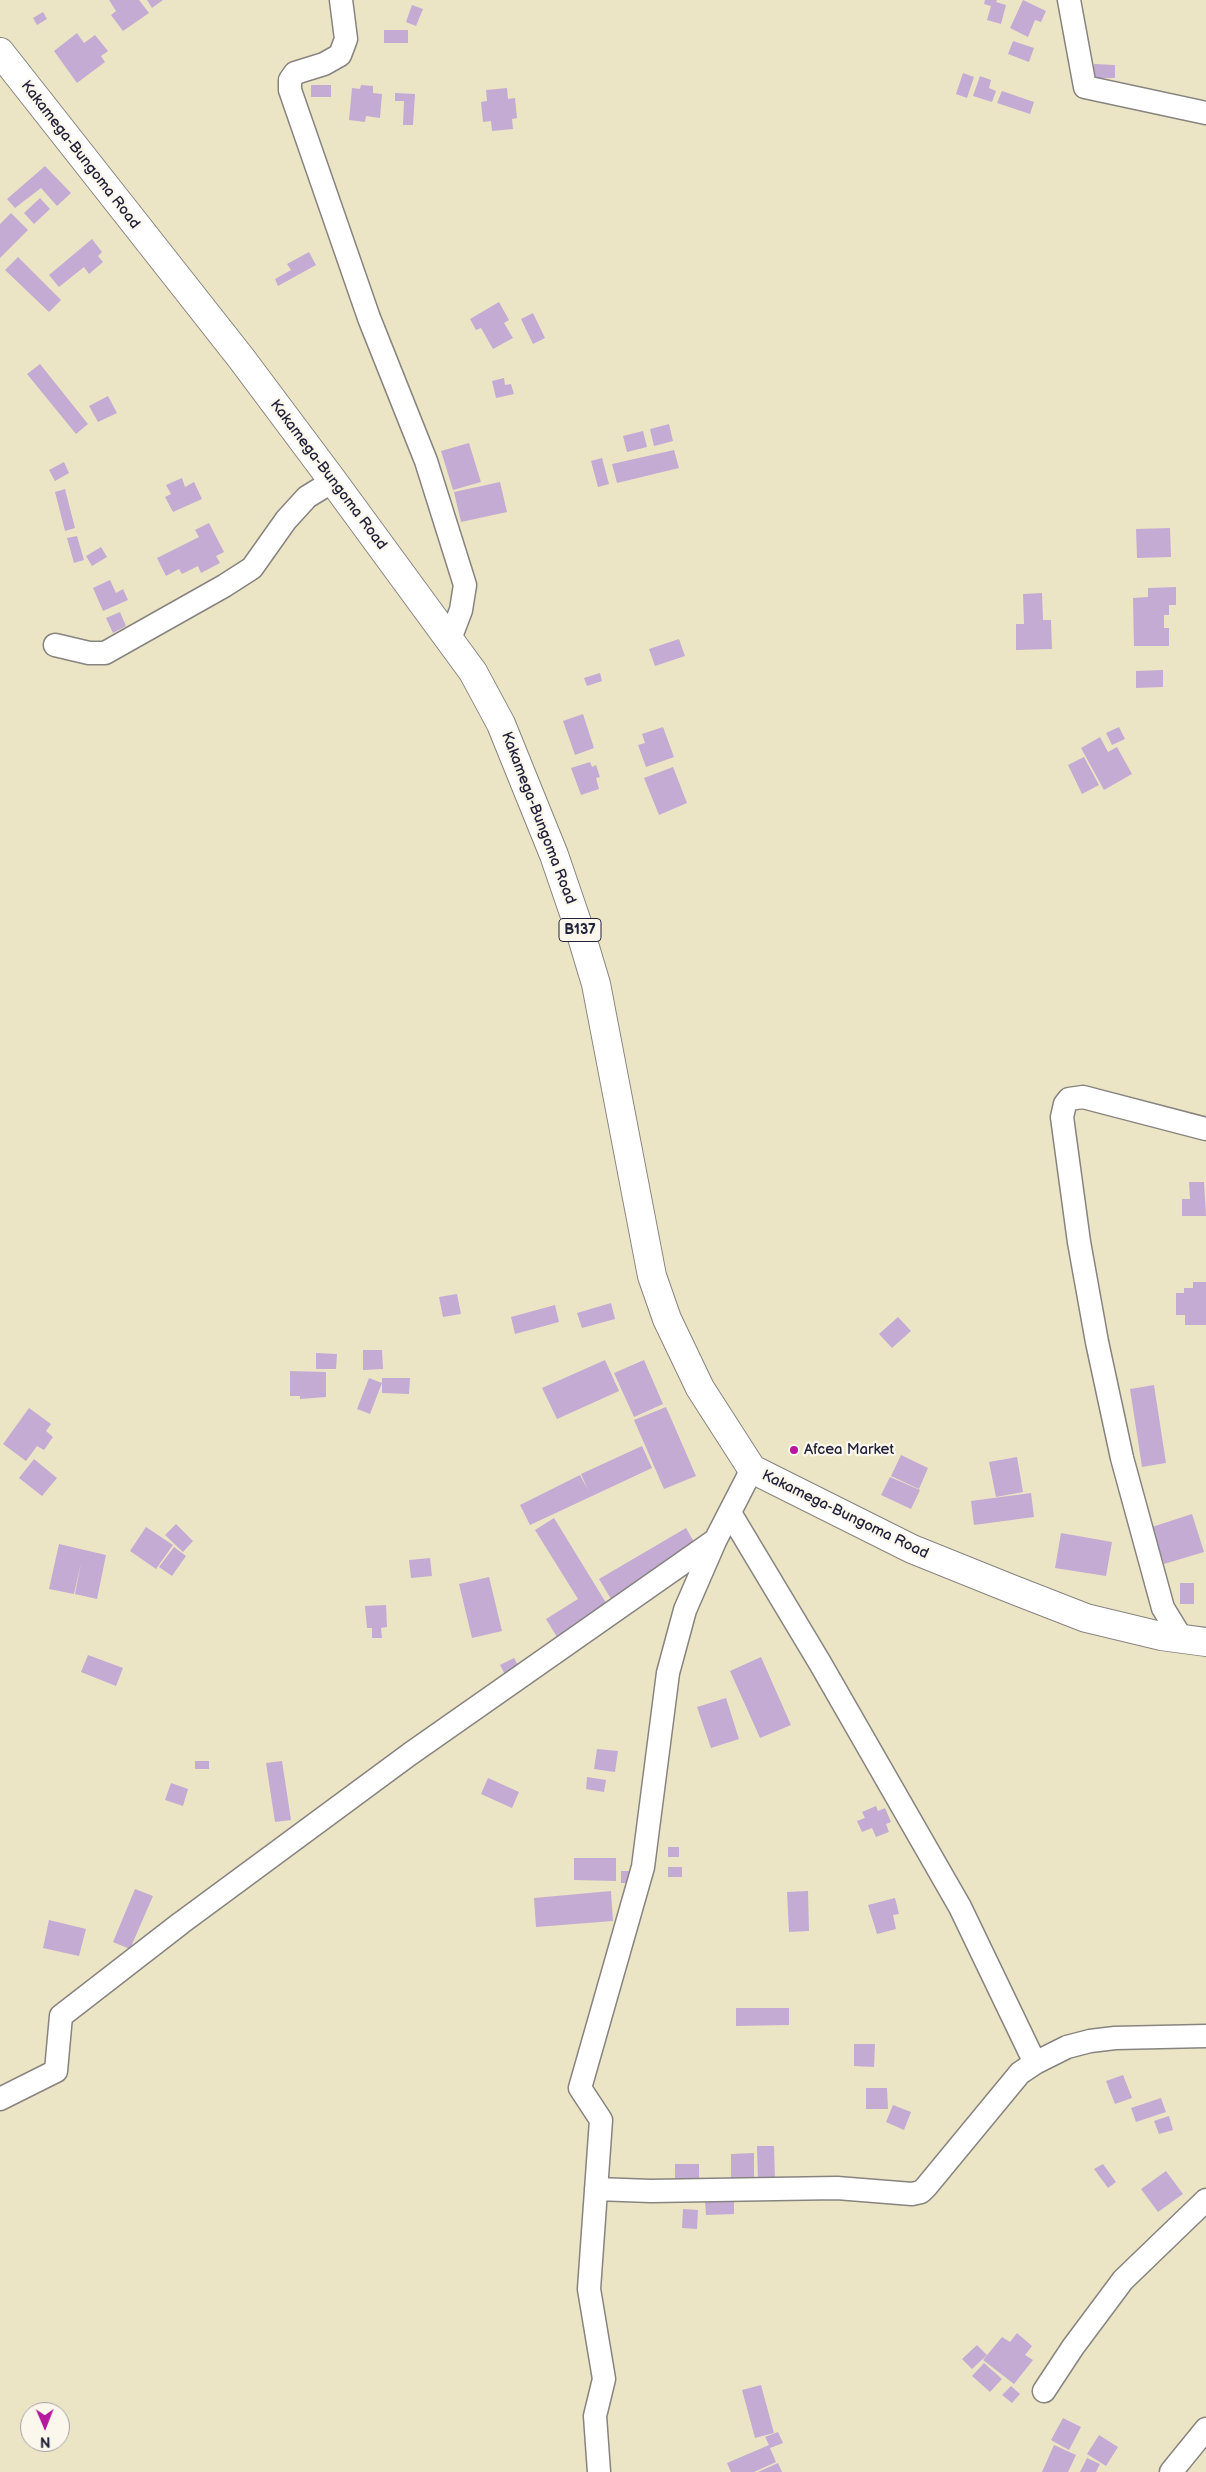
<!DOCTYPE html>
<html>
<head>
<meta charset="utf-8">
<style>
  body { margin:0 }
  #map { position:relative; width:1206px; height:2472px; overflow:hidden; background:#ece5c5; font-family:"Balsamiq Sans",sans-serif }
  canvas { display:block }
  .north { position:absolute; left:20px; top:2402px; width:50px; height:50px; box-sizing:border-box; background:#fbf7ec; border:1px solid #a4a2a5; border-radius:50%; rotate:179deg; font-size:14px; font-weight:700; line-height:20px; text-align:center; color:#22223b }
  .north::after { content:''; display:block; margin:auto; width:18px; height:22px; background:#b5179e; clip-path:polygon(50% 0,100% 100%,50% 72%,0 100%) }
</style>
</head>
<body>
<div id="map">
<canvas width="1206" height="2472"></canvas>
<div class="north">N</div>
</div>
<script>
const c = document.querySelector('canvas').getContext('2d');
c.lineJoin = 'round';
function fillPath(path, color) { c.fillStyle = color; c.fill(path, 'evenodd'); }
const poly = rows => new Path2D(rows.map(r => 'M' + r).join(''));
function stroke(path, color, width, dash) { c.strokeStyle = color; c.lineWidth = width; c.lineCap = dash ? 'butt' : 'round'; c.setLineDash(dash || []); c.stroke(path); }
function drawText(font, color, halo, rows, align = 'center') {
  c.font = font + ' "Balsamiq Sans",sans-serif'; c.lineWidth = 4.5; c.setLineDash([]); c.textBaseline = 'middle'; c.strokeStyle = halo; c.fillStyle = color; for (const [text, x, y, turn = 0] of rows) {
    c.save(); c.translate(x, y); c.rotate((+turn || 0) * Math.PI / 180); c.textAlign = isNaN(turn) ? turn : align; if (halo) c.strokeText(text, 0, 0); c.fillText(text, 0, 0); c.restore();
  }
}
fillPath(poly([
  [109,0,139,0,149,13,123,31,111,15,116,11],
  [147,0,163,0,152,8],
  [985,0,997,0,996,2,1006,5,1001,24,987,20,991,6,984,4],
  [1023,0,1046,11,1041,22,1035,20,1028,37,1010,28],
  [412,5,423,9,416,26,406,22],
  [43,12,47,19,37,25,33,18],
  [384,30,408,30,408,43,384,43],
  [77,33,84,43,95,35,108,51,101,56,105,62,77,83,54,51],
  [1013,41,1034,48,1029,62,1008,54],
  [1094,64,1115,65,1115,78,1093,78],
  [963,73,974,77,967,98,956,94],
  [980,76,991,80,989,88,996,91,992,102,973,96],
  [311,85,331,85,331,97,311,97],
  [361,85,373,86,373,93,382,94,380,118,366,116,365,122,349,120,352,88,360,89],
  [507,88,508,99,515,98,517,118,512,119,513,129,492,131,491,121,483,122,481,102,487,101,486,90],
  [1002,91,1034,102,1030,114,997,103],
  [395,93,415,94,413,125,403,125,404,101,395,101],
  [45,166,71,193,57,206,41,188,15,208,7,199],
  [40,198,50,209,34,224,24,213],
  [11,213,28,230,0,258,0,224],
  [92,239,102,252,98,256,103,262,89,274,84,267,59,287,49,275],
  [309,252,316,265,278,286,275,279,291,270,287,264],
  [18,257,61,300,49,312,5,270],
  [499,302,509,320,504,323,513,338,493,349,481,328,476,330,470,319],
  [533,313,545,338,533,344,521,319],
  [40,364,88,424,76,434,27,374],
  [504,378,505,385,511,384,514,394,496,398,492,381],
  [108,396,117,413,98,422,89,406],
  [669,424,673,441,654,446,650,429],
  [643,431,647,447,627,452,623,436],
  [469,443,481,482,453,490,441,451],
  [674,450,679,468,617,483,612,464],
  [602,458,609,484,598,487,591,461],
  [64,462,69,473,55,481,49,470],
  [182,478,185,487,194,482,202,499,173,512,165,497,171,494,166,485],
  [500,482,507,512,461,522,454,492],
  [65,489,75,528,65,531,55,492],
  [209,523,224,552,216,556,220,563,201,573,198,566,182,574,179,569,166,576,157,558,199,537,195,530],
  [1170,528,1171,557,1137,558,1136,529],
  [77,536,84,560,74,563,67,538],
  [101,547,107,557,92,566,86,556],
  [110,580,116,593,123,589,128,600,103,611,93,588],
  [1176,587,1176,605,1169,605,1169,615,1164,615,1164,628,1169,628,1169,646,1134,646,1133,598,1148,597,1148,588],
  [1042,593,1043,620,1051,620,1052,649,1016,650,1016,624,1024,624,1023,594],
  [120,612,126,626,113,633,106,618],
  [679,639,685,656,655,666,649,649],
  [1163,670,1163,687,1136,688,1136,671],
  [600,673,602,681,587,686,584,678],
  [583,714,594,748,575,755,563,721],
  [663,727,674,757,646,767,638,745,645,743,642,734],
  [1119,727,1125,739,1112,745,1106,733],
  [1100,737,1108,752,1117,747,1132,774,1104,790,1081,748],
  [1084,757,1099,785,1082,794,1068,765],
  [590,762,592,767,596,765,600,777,596,778,599,789,581,795,571,768],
  [673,767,687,803,659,815,644,778],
  [1189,1182,1204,1182,1206,1216,1182,1216,1182,1199,1190,1199],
  [1193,1282,1206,1282,1206,1325,1185,1325,1185,1315,1176,1315,1176,1293,1184,1293,1184,1288,1193,1288],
  [457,1294,461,1314,443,1317,439,1297],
  [611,1303,615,1319,582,1328,577,1313],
  [555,1305,559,1322,515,1334,511,1317],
  [898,1317,911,1331,892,1348,879,1334],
  [363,1350,382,1350,383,1369,363,1370],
  [316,1353,337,1354,336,1369,316,1369],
  [605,1360,619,1391,557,1419,542,1388],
  [644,1360,663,1404,634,1417,614,1373],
  [290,1371,326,1372,326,1397,300,1399,300,1396,290,1396],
  [369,1378,382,1383,370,1414,357,1409],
  [382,1378,410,1378,409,1394,382,1393],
  [1154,1385,1166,1463,1142,1467,1130,1389],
  [666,1407,696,1476,664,1489,634,1420],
  [29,1408,51,1424,46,1431,53,1437,44,1450,37,1446,26,1461,3,1444],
  [642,1446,652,1468,530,1525,520,1505,580,1475,588,1490,581,1474],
  [901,1455,928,1468,919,1489,891,1476],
  [1017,1457,1023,1492,996,1497,989,1462],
  [34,1459,57,1478,42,1496,19,1478],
  [890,1477,920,1490,911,1509,881,1495],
  [1031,1493,1034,1517,974,1525,971,1501],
  [1192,1514,1204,1552,1164,1564,1152,1527],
  [554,1518,608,1606,557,1637,546,1619,578,1599,535,1530],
  [176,1524,193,1541,183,1552,165,1535],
  [146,1527,173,1545,156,1569,130,1551],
  [686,1528,697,1547,611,1599,599,1579],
  [1061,1533,1112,1542,1106,1576,1055,1568],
  [59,1544,106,1555,97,1599,75,1594,81,1563,74,1594,49,1589],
  [174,1547,186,1556,172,1576,159,1567],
  [430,1558,432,1576,411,1578,409,1560],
  [489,1577,502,1631,472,1638,459,1584],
  [1180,1583,1194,1583,1194,1604,1180,1604],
  [386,1605,387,1627,381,1628,382,1638,372,1638,372,1628,367,1628,365,1606],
  [88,1655,123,1668,116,1686,81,1672],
  [761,1657,791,1725,760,1738,730,1671],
  [514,1658,523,1674,509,1682,500,1665],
  [726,1698,739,1739,711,1748,697,1707],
  [597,1749,618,1751,615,1772,594,1769],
  [195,1761,209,1761,209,1769,195,1769],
  [282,1761,291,1820,275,1822,266,1763],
  [587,1777,606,1780,604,1792,586,1789],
  [488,1778,519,1792,512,1808,481,1794],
  [171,1783,188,1789,183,1806,165,1800],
  [876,1806,878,1811,885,1808,891,1822,886,1824,889,1832,876,1837,872,1828,862,1832,857,1821,865,1818,862,1812],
  [668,1847,679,1847,679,1857,668,1857],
  [574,1858,616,1858,616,1881,574,1880],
  [668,1867,682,1867,682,1877,668,1877],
  [621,1871,631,1871,631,1883,621,1883],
  [135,1889,153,1896,130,1949,113,1942],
  [611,1891,613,1921,536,1927,534,1898],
  [808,1891,809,1931,789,1932,787,1892],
  [895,1898,899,1914,893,1915,896,1929,877,1934,868,1905],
  [49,1920,86,1929,79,1956,43,1948],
  [736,2008,789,2008,789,2025,736,2026],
  [854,2044,875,2044,874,2067,854,2066],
  [1123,2075,1132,2098,1115,2104,1106,2081],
  [866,2088,887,2088,888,2109,866,2109],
  [1161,2098,1166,2112,1136,2122,1131,2108],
  [893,2105,911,2112,904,2130,886,2122],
  [1169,2116,1173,2130,1159,2134,1154,2121],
  [757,2146,774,2146,775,2181,758,2181],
  [754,2153,754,2182,731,2182,731,2154],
  [675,2164,699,2164,699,2179,675,2180],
  [1103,2164,1116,2182,1108,2188,1094,2169],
  [1166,2171,1183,2194,1158,2212,1141,2189],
  [734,2200,734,2214,706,2215,705,2201],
  [683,2209,698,2210,697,2229,682,2228],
  [1017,2333,1032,2346,1025,2355,1033,2360,1014,2384,983,2360,1002,2337,1010,2342],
  [977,2345,987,2355,972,2369,962,2359],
  [984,2363,1002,2379,990,2392,972,2376],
  [761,2385,774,2433,755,2438,742,2390],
  [1011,2386,1020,2394,1012,2403,1002,2395],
  [1063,2418,1081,2427,1069,2450,1051,2440],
  [778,2432,783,2443,770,2448,776,2462,754,2472,731,2472,727,2463,769,2445,765,2437],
  [1099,2435,1118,2447,1106,2466,1087,2454],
  [1054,2445,1076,2455,1068,2472,1042,2472],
  [1087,2458,1100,2464,1096,2472,1080,2472],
  [778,2463,782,2472,758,2472]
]), '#c3abd4');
const minor = poly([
  [341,0,346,39,340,55,324,64,295,73,290,80,290,90,369,318,426,461,465,585,461,610,450,639],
  [1069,0,1085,87,1206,113],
  [55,645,89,653,105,653,224,586,252,568,286,520,307,497,333,481],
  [730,1513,820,1663,960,1907,1035,2063],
  [1182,1639,1163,1608,1122,1458,1097,1342,1079,1242,1062,1117,1065,1104,1069,1099,1083,1097,1206,1129],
  [0,2099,56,2071,61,2016,181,1923,410,1754,714,1541],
  [596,2189,651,2191,837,2188,912,2194,921,2192,926,2187,1020,2073,1035,2063,1067,2047,1090,2041,1115,2038,1206,2036],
  [1044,2391,1073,2347,1123,2280,1206,2200],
  [599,2472,595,2416,604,2379,589,2289,601,2120,580,2088,643,1867,668,1673,685,1610,715,1541,752,1469],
  [1171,2472,1206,2429]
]);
const major = poly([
  [0,52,241,358,333,481,473,672,501,724,554,855,581,934,596,984,652,1276,667,1319,700,1388,752,1469,912,1549,1014,1590,1086,1618,1161,1636,1206,1642]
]);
stroke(minor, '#878480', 25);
stroke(major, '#878480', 30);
stroke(minor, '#fff', 22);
stroke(major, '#fff', 28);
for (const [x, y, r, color] of [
  [794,1450,5,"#b5179e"]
]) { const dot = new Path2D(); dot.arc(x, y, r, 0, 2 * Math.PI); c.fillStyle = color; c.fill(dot); stroke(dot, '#fbf7ec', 2); }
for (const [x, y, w] of [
  [580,930,42]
]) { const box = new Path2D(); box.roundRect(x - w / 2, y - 11.5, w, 23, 4); c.fillStyle = '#fbf7ec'; c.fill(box); stroke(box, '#22223b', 1); }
drawText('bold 14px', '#22223b', null, [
  ["B137",580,930]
]);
drawText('15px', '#22223b', '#fbf7ec', [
  ["Kakamega-Bungoma Road",80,155,52],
  ["Kakamega-Bungoma Road",328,475,53],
  ["Kakamega-Bungoma Road",538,818,69],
  ["Kakamega-Bungoma Road",845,1515,26]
]);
drawText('15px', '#22223b', '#fbf7ec', [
  ["Afcea Market",804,1450]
], 'left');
</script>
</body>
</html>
